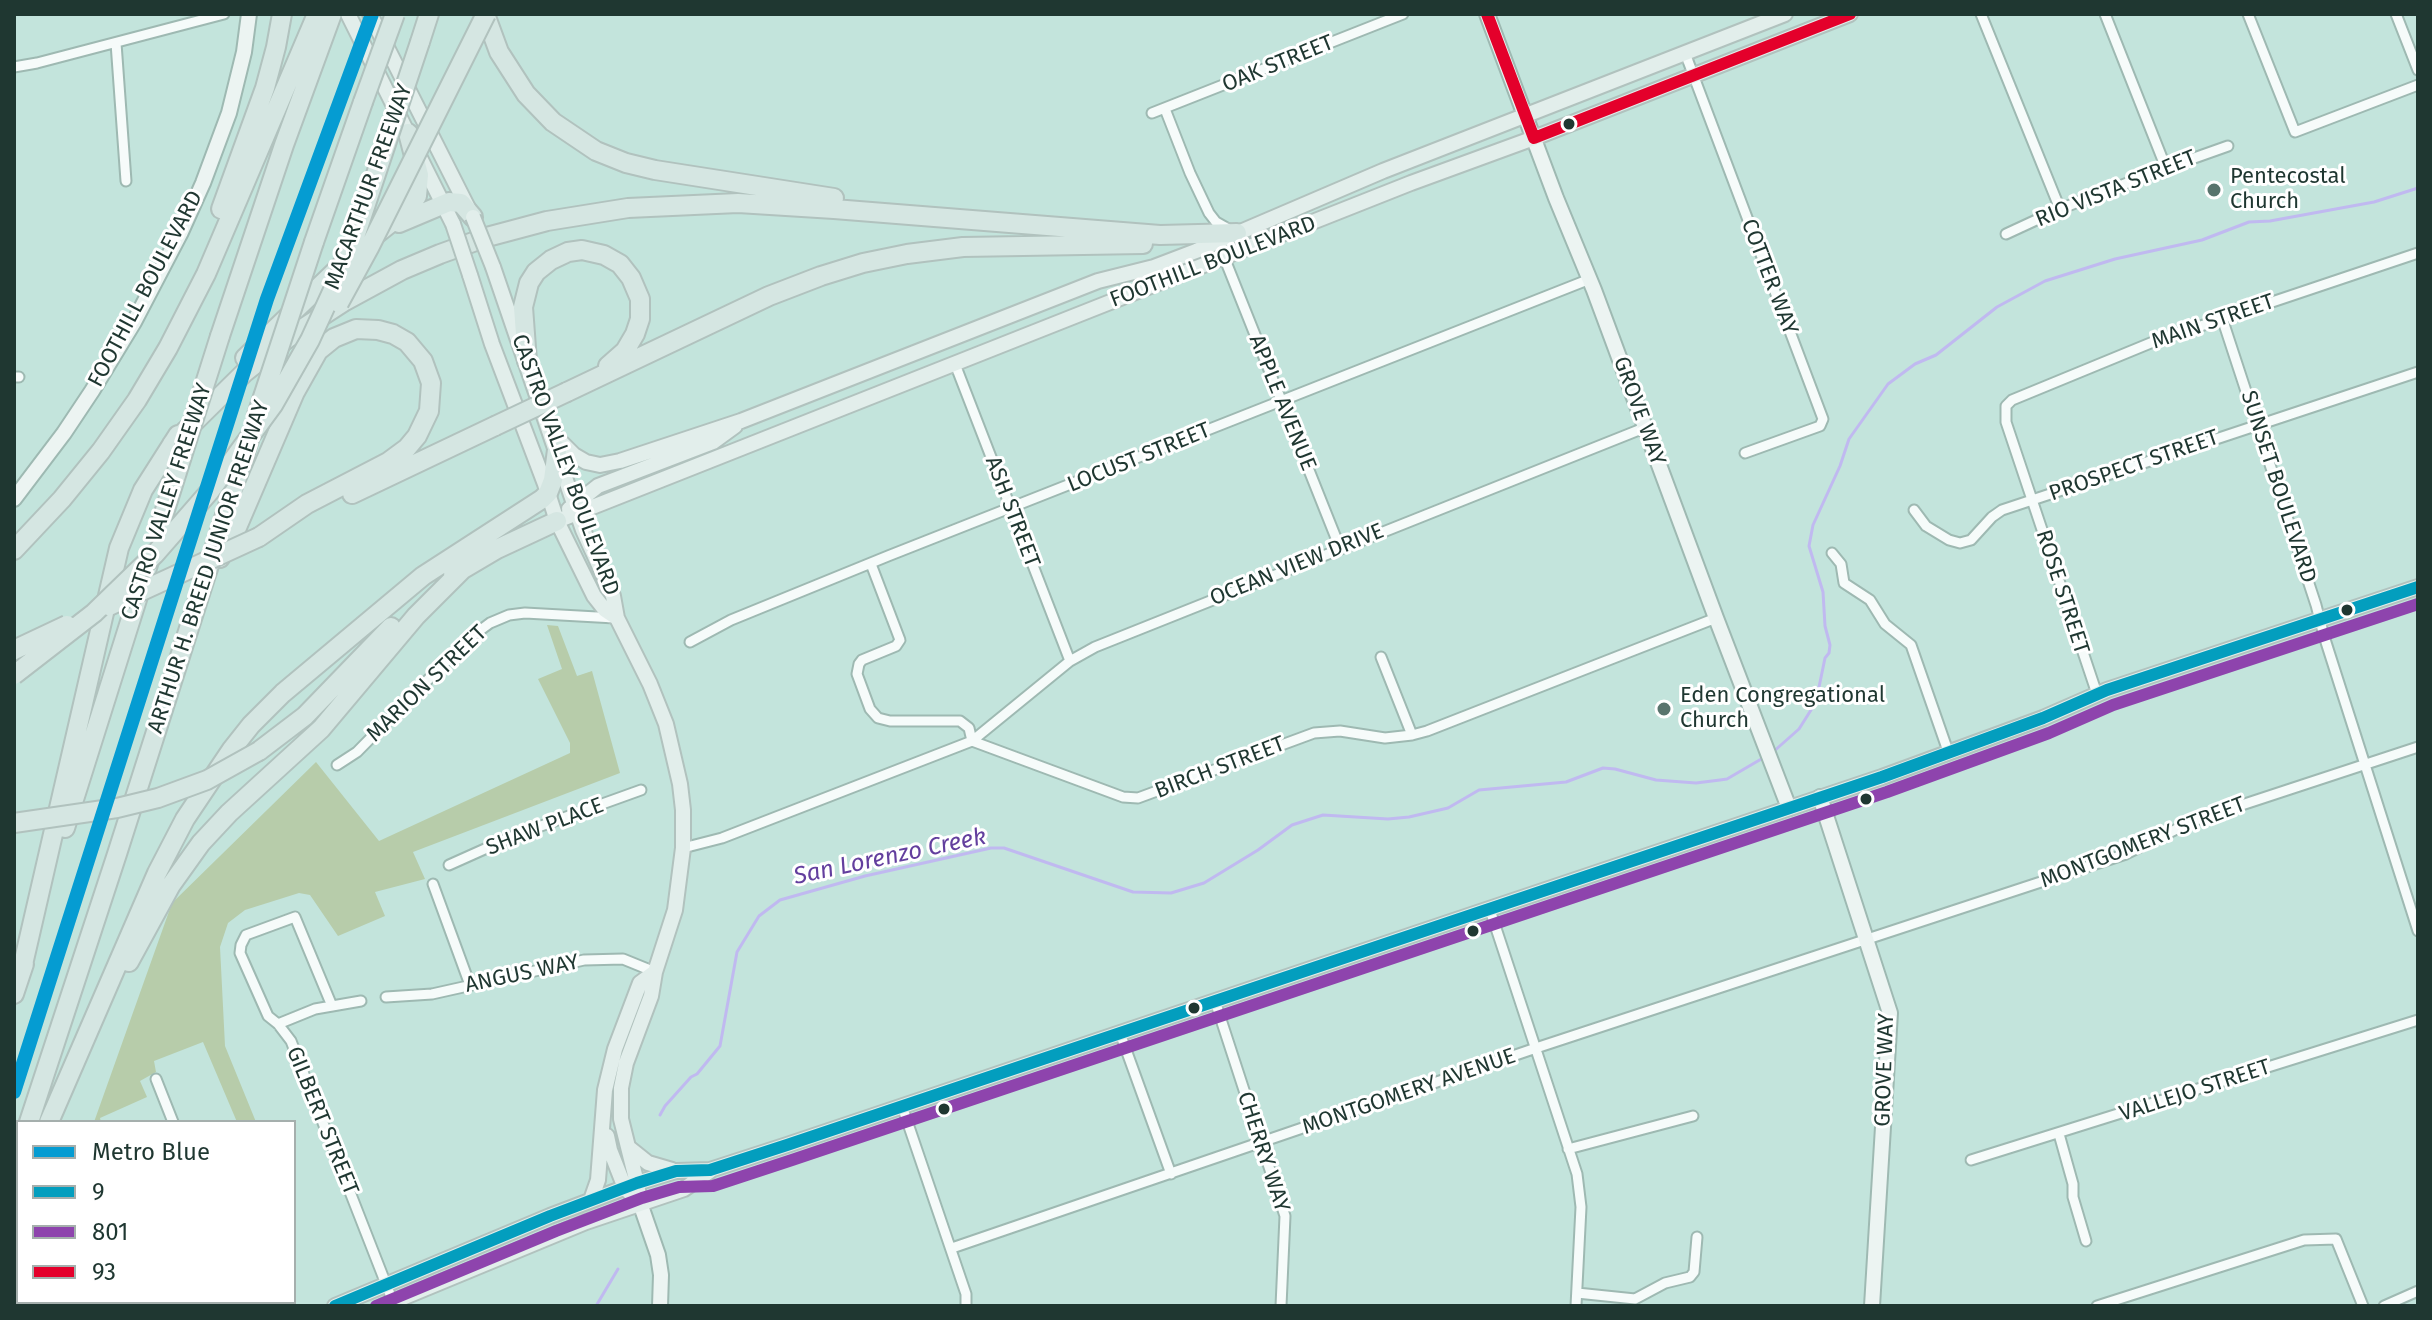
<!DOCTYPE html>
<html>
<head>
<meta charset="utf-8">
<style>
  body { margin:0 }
  #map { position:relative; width:2432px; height:1320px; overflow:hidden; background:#c3e4dc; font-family:"Fira Sans",sans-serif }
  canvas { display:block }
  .frame { position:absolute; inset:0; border:16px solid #1f3731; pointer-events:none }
  .legend { position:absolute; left:16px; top:1120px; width:280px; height:184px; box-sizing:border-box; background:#fff; border:2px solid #a5afad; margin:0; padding:10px 14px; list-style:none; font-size:24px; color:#1f3731 }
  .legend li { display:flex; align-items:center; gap:16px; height:40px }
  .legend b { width:40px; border:2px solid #a5afad }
</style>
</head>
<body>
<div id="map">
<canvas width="2432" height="1320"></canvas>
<div class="frame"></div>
<ul class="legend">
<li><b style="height:10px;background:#059cd2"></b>Metro Blue</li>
<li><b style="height:10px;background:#039ebe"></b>9</li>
<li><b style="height:10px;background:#8e44ad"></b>801</li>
<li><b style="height:10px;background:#e4002b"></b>93</li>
</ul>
</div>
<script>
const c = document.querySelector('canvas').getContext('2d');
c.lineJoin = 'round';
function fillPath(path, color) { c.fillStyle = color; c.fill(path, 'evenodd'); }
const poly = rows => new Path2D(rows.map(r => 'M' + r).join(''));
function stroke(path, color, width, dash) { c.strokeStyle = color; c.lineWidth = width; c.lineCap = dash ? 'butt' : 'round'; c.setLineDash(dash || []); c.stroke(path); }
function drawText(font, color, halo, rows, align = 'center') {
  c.font = font + ' "Fira Sans",sans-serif'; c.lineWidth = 6; c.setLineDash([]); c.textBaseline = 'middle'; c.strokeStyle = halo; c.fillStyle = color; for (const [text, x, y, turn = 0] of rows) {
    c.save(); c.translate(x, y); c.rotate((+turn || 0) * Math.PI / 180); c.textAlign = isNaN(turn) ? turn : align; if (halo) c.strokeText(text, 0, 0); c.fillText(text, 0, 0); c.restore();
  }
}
fillPath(poly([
  [547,625,558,626,577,676,592,671,620,773,413,852,425,879,375,892,385,916,338,936,310,895,299,893,245,910,228,923,220,947,225,1046,256,1122,237,1122,203,1042,154,1061,156,1072,140,1081,147,1097,100,1118,101,1122,94,1122,172,903,316,762,379,841,570,753,570,743,538,679,562,669],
  [43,1302,174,1302,176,1306,44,1306]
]), '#b7ccaa');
stroke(poly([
  [1773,752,1799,729,1811,710,1818,692,1825,658,1829,653,1830,645,1825,626,1823,592,1809,546,1813,525,1840,466,1849,439,1888,384,1915,364,1936,355,1997,307,2045,281,2115,259,2202,240,2249,222,2270,221,2374,202,2418,188],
  [660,1115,665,1106,691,1077,697,1074,720,1046,737,952,759,916,780,900,865,876,991,848,1004,848,1133,892,1171,893,1204,883,1258,850,1292,825,1323,815,1388,819,1409,817,1448,808,1479,790,1566,782,1603,768,1615,769,1656,780,1696,783,1720,780,1727,779,1763,758],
  [596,1306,618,1269]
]), '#c0b9f0', 3);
const street = poly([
  [1981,14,2060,209],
  [2105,14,2166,168],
  [2248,14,2295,132,2418,85],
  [2396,14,2418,70],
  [116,43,126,181],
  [1685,53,1823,419,1820,426,1745,453],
  [14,67,37,63,224,14],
  [1165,109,1190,173,1209,213,1216,222,1230,230],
  [1152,113,1403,14],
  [2006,234,2060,209,2166,168,2228,146],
  [1224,257,1340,548],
  [2222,318,2316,605,2324,636,2418,931],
  [955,364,1070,661],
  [14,377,19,377],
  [1914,510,1926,526,1949,540,1960,543,1971,540,1992,517,2002,510,2418,372],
  [1832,553,1841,564,1844,583,1870,600,1885,624,1911,645,1949,754],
  [871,564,900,640,896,646,862,660,859,664,857,674,870,709,878,718,890,721,960,721,969,728,972,741],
  [690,642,731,620,888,556,1590,279],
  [1381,657,1412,735],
  [2097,694,2006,422,2006,406,2012,400,2153,342,2418,253],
  [972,741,1123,797,1138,798,1314,733,1340,731,1385,738,1412,735,1427,731,1716,618],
  [337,765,357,752,467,640,490,623,509,615,525,613,615,618],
  [683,848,722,838,972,741,1070,661,1095,647,1644,428],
  [449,865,516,835,641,790],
  [433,884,470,985],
  [1490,910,1577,1174,1581,1207,1576,1306],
  [386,997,432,994,584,960,623,959,655,972],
  [1215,1001,1285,1216,1281,1306],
  [332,1006,295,917,246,935,241,945,240,953,268,1016,278,1024,291,1041,393,1302],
  [278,1024,315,1009,361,1001],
  [1120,1033,1171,1174],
  [156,1079,173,1122],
  [902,1106,966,1294,966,1306],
  [2059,1134,2073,1184,2073,1197,2086,1241],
  [1568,1149,1693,1116],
  [1971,1160,2418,1020],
  [952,1248,1536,1048,2126,854,2193,821,2418,747],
  [1577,1293,1635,1299,1665,1283,1690,1277,1694,1272,1697,1237],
  [244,1302,246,1306],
  [2097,1306,2304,1240,2336,1239,2363,1306],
  [2384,1306,2418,1291]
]);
const secondary = poly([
  [1487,14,1556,198,1594,290,1716,618,1789,808],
  [14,499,64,433,92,391,134,322,181,232,203,183,229,113,244,52,249,14],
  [1820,797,1890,1013,1872,1306],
  [640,1203,658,1255,661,1275,660,1306]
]);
const primary = poly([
  [348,14,453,224],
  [370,14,469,210],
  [493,267,583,530,613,596,617,618,650,684,666,724,680,784,683,810,683,848,675,910,655,972,651,996,626,1063,621,1088,621,1119,637,1183,640,1203],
  [470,275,492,344,545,484,557,521,594,596,605,610,617,618],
  [550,431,574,455,586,462,600,465,620,461,741,421,1098,281,1154,267,1196,251,1383,171,1785,14],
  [569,509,598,486,713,442,735,426],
  [557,521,1411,183,1534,138,1850,14],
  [607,1136,610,1150,625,1188,631,1194],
  [628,1147,648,1163,672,1170],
  [591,1200,598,1180,605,1090,615,1049,640,983,655,972],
  [335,1306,550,1216,637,1183,676,1171,710,1170,787,1145,1882,777,2043,718,2107,690,2418,587],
  [383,1306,586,1222,684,1189,710,1171]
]);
const highway = poly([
  [485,14,499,52,526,94,553,122,596,151,626,163,655,170,834,198],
  [420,42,429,14],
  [221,209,265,88,276,47,282,14],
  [399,223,449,202,461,203,473,217],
  [373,237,407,210,417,196,419,175,408,133],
  [314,242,363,102],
  [220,336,284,145,332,14],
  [245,358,345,262],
  [527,361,523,307,529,283,536,272,551,260,568,252,582,250,604,255,620,264,631,278,640,299,640,319,635,334,625,351,608,366],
  [567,392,769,296,821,276,863,263,907,254,963,247,1143,244],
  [172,444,244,373,288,338,345,301,402,270,440,254,487,237,547,221,628,208,738,203,834,209,1160,235,1237,233],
  [352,494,495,426],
  [14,550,62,499,101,451,137,400,168,348,206,274,317,14],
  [220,558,232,539,295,392,318,351,334,338,356,329,378,330,393,334,407,342,423,361,431,383,429,411,417,436,407,448,388,462,307,504,259,537],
  [453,575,497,549,557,521],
  [259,751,305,716,391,627],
  [65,828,151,555],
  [129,962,171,885,201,843,229,813,321,729,416,616,462,570],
  [21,973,119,548,143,490,178,435],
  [14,994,24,964],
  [29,1122,117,854,249,440],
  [49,1122,157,873,185,819,232,749,251,725,283,693,423,576,542,499,548,493,553,480,557,450],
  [14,1166,18,1154],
  [14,1205,18,1195]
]);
stroke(street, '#9eb9b2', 13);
stroke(secondary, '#9eb9b2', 18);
stroke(primary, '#b1c2be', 18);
stroke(highway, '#b1c2be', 22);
stroke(street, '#f6fbfa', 9);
stroke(secondary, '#ecf4f2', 14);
stroke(primary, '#e2eeeb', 14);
stroke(highway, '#d5e6e2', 18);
const primaryBridge = poly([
  [473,217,493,267],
  [453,224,470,275]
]);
const highwayBridge = poly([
  [363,102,395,14],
  [339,303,369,248,486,14],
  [256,418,314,242],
  [495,426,567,392],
  [159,529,220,336],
  [109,606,259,537],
  [14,650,67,625],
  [14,675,94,613,155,554,210,491,273,405,310,340,349,255,420,42],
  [14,823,117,808,158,798,207,780,259,751]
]);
stroke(primaryBridge, '#b1c2be', 18, []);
stroke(highwayBridge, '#b1c2be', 22, []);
stroke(primaryBridge, '#e2eeeb', 14);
stroke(highwayBridge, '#d5e6e2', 18);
stroke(poly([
  [335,1306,550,1216,637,1183,676,1171,710,1170,787,1145,1882,777,2043,718,2107,690,2418,587]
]), '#039ebe', 12);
stroke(poly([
  [376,1306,556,1231,642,1198,679,1187,713,1186,792,1160,1887,792,2049,733,2113,705,2418,604]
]), '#8e44ad', 12);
stroke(poly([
  [1487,14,1534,138,1850,14]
]), '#e4002b', 12);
stroke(poly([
  [14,1092,267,299,372,14]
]), '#059cd2', 14);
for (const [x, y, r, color] of [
  [1569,124,7,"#1f3731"],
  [2214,190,8,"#58746d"],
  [2347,610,7,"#1f3731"],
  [1664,709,8,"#58746d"],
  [1866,799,7,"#1f3731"],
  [1473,931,7,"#1f3731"],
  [1194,1008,7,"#1f3731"],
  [944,1109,7,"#1f3731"]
]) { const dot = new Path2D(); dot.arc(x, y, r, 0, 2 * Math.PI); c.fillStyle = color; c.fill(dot); stroke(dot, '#fff', 3); }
drawText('22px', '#1f3731', '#fff', [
  ["OAK STREET",1278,64,-22],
  ["MACARTHUR FREEWAY",369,187,-70],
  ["RIO VISTA STREET",2116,189,-22],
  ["FOOTHILL BOULEVARD",1213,262,-21],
  ["COTTER WAY",1769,277,69],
  ["FOOTHILL BOULEVARD",146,289,-62],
  ["MAIN STREET",2213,322,-19],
  ["APPLE AVENUE",1282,403,68],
  ["GROVE WAY",1639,411,70],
  ["LOCUST STREET",1139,458,-22],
  ["CASTRO VALLEY BOULEVARD",565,465,70],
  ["PROSPECT STREET",2134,466,-19],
  ["SUNSET BOULEVARD",2278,487,72],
  ["CASTRO VALLEY FREEWAY",167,502,-72],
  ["ASH STREET",1012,512,69],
  ["OCEAN VIEW DRIVE",1297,565,-22],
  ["ARTHUR H. BREED JUNIOR FREEWAY",209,567,-72],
  ["ROSE STREET",2062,592,72],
  ["MARION STREET",427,684,-44],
  ["BIRCH STREET",1220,768,-21],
  ["SHAW PLACE",545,827,-21],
  ["MONTGOMERY STREET",2143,843,-21],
  ["ANGUS WAY",522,974,-12],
  ["GROVE WAY",1885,1070,-88],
  ["VALLEJO STREET",2195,1091,-18],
  ["MONTGOMERY AVENUE",1409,1092,-19],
  ["GILBERT STREET",322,1121,68],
  ["CHERRY WAY",1263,1152,72]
]);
drawText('22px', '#1f3731', '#fff', [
  ["Pentecostal",2230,177],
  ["Church",2230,202],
  ["Eden Congregational",1680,696],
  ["Church",1680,721]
], 'left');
drawText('italic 24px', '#633f9e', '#fff', [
  ["San Lorenzo Creek",890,857,-12]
]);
</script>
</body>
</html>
